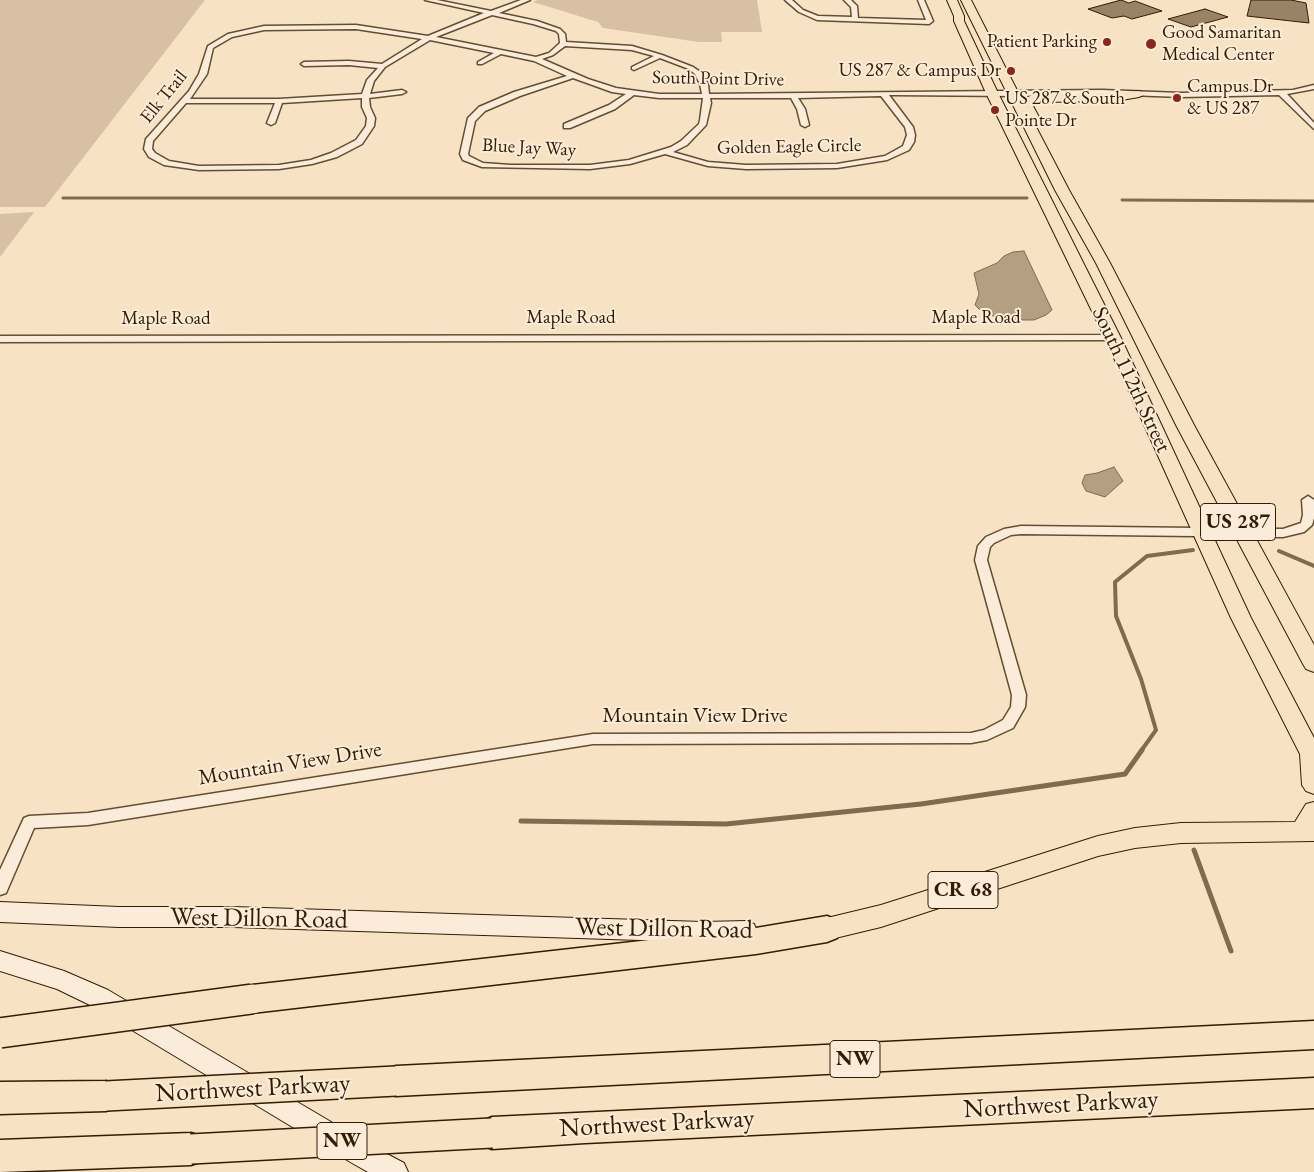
<!DOCTYPE html>
<html>
<head>
<meta charset="utf-8">
<style>
  body { margin:0 }
  canvas { display:block; background:#f8e2c4 }
</style>
</head>
<body>
<canvas width="1314" height="1172"></canvas>
<script>
const c = document.querySelector('canvas').getContext('2d');
c.lineJoin = 'round';
function fillPath(path, color) { c.fillStyle = color; c.fill(path, 'evenodd'); }
const poly = rows => new Path2D(rows.map(r => 'M' + r).join(''));
function stroke(path, color, width, dash) { c.strokeStyle = color; c.lineWidth = width; c.lineCap = dash ? 'butt' : 'round'; c.setLineDash(dash || []); c.stroke(path); }
function drawText(font, color, halo, rows, align = 'center') {
  c.font = font + ' "EB Garamond",serif'; c.lineWidth = 4; c.setLineDash([]); c.textBaseline = 'middle'; c.strokeStyle = halo; c.fillStyle = color; for (const [text, x, y, turn = 0] of rows) {
    c.save(); c.translate(x, y); c.rotate((+turn || 0) * Math.PI / 180); c.textAlign = isNaN(turn) ? turn : align; if (halo) c.strokeText(text, 0, 0); c.fillText(text, 0, 0); c.restore();
  }
}
fillPath(poly([
  [0,0,205,0,45,207,0,207],
  [538,0,757,0,762,32,721,32,722,42,699,42,603,28,598,22,533,2],
  [34,212,0,257,0,214]
]), '#d7c0a3');
const water = poly([
  [1024,251,1052,310,1046,315,1034,320,1013,320,984,314,975,305,979,294,974,273,997,263,1004,256,1013,252,1024,251],
  [1114,467,1123,481,1105,497,1086,491,1082,483,1085,475,1097,473,1114,467]
]);
fillPath(water, '#b59f82');
stroke(water, '#816b4e', 1);
stroke(poly([
  [63,198,1027,198],
  [1122,200,1314,201]
]), '#816b4e', 3);
stroke(poly([
  [1279,551,1314,566],
  [1141,751,1156,730,1141,679,1116,616,1115,582,1147,556,1193,550]
]), '#816b4e', 4);
stroke(poly([
  [521,821,726,824,921,804,1125,774,1142,750],
  [1194,850,1231,951]
]), '#816b4e', 5);
const building = poly([
  [1121,0,1129,3,1135,1,1162,11,1132,19,1124,16,1112,18,1088,9,1121,0],
  [1251,0,1291,0,1306,3,1309,23,1247,16,1251,0],
  [1205,9,1228,17,1191,27,1168,19,1205,9]
]);
fillPath(building, '#998366');
stroke(building, '#331c01', 1);
const street = poly([
  [425,0,437,0,491,11,521,0,530,0,499,13,537,21,560,29,565,34,566,42,632,46,662,55,693,67,702,73,708,84,709,94,1102,90,1181,93,1293,90,1314,85,1314,89,1287,94,1314,123,1314,129,1279,95,1181,97,1102,94,1015,96,894,95,889,95,913,127,915,135,914,142,909,150,887,160,837,168,746,169,708,166,665,154,630,164,590,169,482,167,463,160,460,154,468,118,479,107,514,92,567,76,534,61,501,54,482,64,478,64,478,62,494,53,430,40,385,67,374,81,370,94,402,90,406,92,402,94,369,98,370,107,375,118,374,126,362,144,337,157,312,164,279,169,199,170,164,165,149,157,144,149,146,139,189,91,199,74,208,46,228,34,264,26,356,25,428,36,484,13,425,0],
  [492,15,533,24,556,31,559,34,560,43,549,53,536,57,436,37,492,15],
  [356,29,422,39,382,64,349,61,304,62,301,64,304,66,349,65,378,68,367,80,362,94,279,99,190,99,207,74,213,48,232,37,264,30,356,29],
  [565,46,632,50,654,56,632,67,632,69,634,70,660,58,689,69,695,74,700,84,702,94,659,94,616,88,588,79,542,59,553,55,565,46],
  [573,78,612,92,626,94,609,105,564,124,564,128,570,128,615,109,634,95,659,98,703,98,700,120,699,124,681,141,671,147,629,160,590,165,510,165,483,163,469,156,468,154,475,121,485,111,520,96,573,78],
  [881,96,905,127,907,135,903,146,885,156,837,164,746,165,708,162,673,152,687,145,706,125,711,103,710,98,791,98,797,109,801,125,805,127,809,125,805,109,798,98,881,96],
  [362,98,362,107,367,118,366,126,356,140,331,153,311,160,279,165,199,166,169,161,155,153,152,149,153,141,186,103,275,103,267,123,271,125,275,123,282,103,362,98],
  [785,0,792,0,803,10,818,16,852,17,851,7,844,0,851,0,857,6,858,18,926,20,918,0,924,0,933,21,929,24,817,20,799,12,785,0],
  [1113,335,1116,336,1116,340,0,342,0,336,1113,335],
  [1308,496,1314,500,1314,518,1312,525,1304,532,1283,537,1021,534,1011,535,994,543,990,547,987,560,1026,695,1025,707,1013,728,987,740,971,743,593,744,88,825,34,828,6,893,0,895,0,870,24,818,29,816,88,813,593,734,971,733,984,730,1003,720,1011,707,1012,695,975,560,978,546,986,537,1004,529,1021,526,1283,529,1301,523,1303,515,1302,500,1308,496]
]);
const secondary = poly([
  [0,902,119,907,233,907,703,922,746,921,754,924,757,931,754,938,746,941,703,942,233,927,119,927,0,922,0,902],
  [0,951,64,971,108,990,370,1145,404,1163,408,1172,368,1172,352,1163,92,1006,57,989,0,971,0,951]
]);
const primary = poly([
  [947,0,957,0,964,16,964,21,998,93,1121,338,1251,618,1314,738,1314,794,1306,791,1302,785,1300,754,1231,618,1105,338,986,93,954,21,954,16,947,0],
  [961,0,971,0,1022,100,1032,95,1116,93,1139,91,1145,94,1139,97,1116,101,1035,102,1032,104,1040,119,1034,123,1069,190,1110,263,1194,425,1314,645,1314,672,1306,669,1303,664,1176,425,1096,263,1055,190,961,0],
  [1314,802,1314,841,1181,843,1135,848,1098,856,881,927,827,940,818,937,814,929,818,921,827,918,881,905,1098,836,1135,828,1181,823,1295,822,1306,804,1314,802]
]);
const highway = poly([
  [827,916,837,920,842,929,837,938,827,942,756,954,252,1013,241,1009,237,999,241,989,252,985,756,928,827,916],
  [1314,1021,1314,1049,396,1096,385,1092,380,1081,385,1070,396,1066,1314,1021],
  [1314,1078,1314,1108,585,1143,492,1149,480,1144,476,1133,480,1122,492,1117,1314,1078],
  [106,1081,117,1085,122,1096,117,1107,106,1111,0,1114,0,1082,106,1081],
  [191,1133,203,1137,208,1149,203,1161,191,1165,0,1172,0,1140,191,1133]
]);
stroke(street, '#644e32', 3);
stroke(secondary, '#331c01', 2);
stroke(primary, '#331c01', 2);
stroke(highway, '#331c01', 3);
fillPath(street, '#faecd9');
fillPath(secondary, '#faecd9');
fillPath(primary, '#f8e2c4');
fillPath(highway, '#f8e2c4');
const highwayBridge = poly([
  [0,1033,252,999],
  [106,1096,396,1081],
  [191,1149,492,1133]
]);
stroke(highwayBridge, '#331c01', 32, []);
stroke(highwayBridge, '#f8e2c4', 29);
for (const [x, y, r, color] of [
  [1107,42,5,"#8f2418"],
  [1151,44,6,"#8f2418"],
  [1011,71,5,"#8f2418"],
  [1177,98,5,"#8f2418"],
  [995,110,5,"#8f2418"]
]) { const dot = new Path2D(); dot.arc(x, y, r, 0, 2 * Math.PI); c.fillStyle = color; c.fill(dot); stroke(dot, '#faecd9', 2); }
drawText('19px', '#331c01', '#faecd9', [
  ["Good Samaritan",1162,33],
  ["Medical Center",1162,55],
  ["Patient Parking",1097,42,"right"],
  ["US 287 & Campus Dr",1001,71,"right"],
  ["Campus Dr",1187,87],
  ["& US 287",1187,109],
  ["US 287 & South",1005,99],
  ["Pointe Dr",1005,121]
], 'left');
drawText('19px', '#331c01', '#faecd9', [
  ["South Point Drive",718,79,1],
  ["Elk Trail",164,97,-51],
  ["Golden Eagle Circle",789,147,-1],
  ["Blue Jay Way",529,148,3],
  ["Maple Road",571,318],
  ["Maple Road",976,318],
  ["Maple Road",166,319]
]);
for (const [x, y, w] of [
  [1238,522,75],
  [963,890,70],
  [855,1059,50],
  [342,1141,50]
]) { const box = new Path2D(); box.roundRect(x - w / 2, y - 18.5, w, 37, 4); c.fillStyle = '#faecd9'; c.fill(box); stroke(box, '#331c01', 1); }
drawText('bold 21px', '#331c01', null, [
  ["US 287",1238,522],
  ["CR 68",963,890],
  ["NW",855,1059],
  ["NW",342,1141]
]);
drawText('22px', '#331c01', '#faecd9', [
  ["South 112th Street",1131,380,65],
  ["Mountain View Drive",695,716],
  ["Mountain View Drive",290,764,-9]
]);
drawText('26px', '#331c01', '#faecd9', [
  ["West Dillon Road",259,919,1],
  ["West Dillon Road",664,929,1],
  ["Northwest Parkway",253,1089,-3],
  ["Northwest Parkway",1061,1105,-3],
  ["Northwest Parkway",657,1124,-3]
]);
</script>
</body>
</html>
